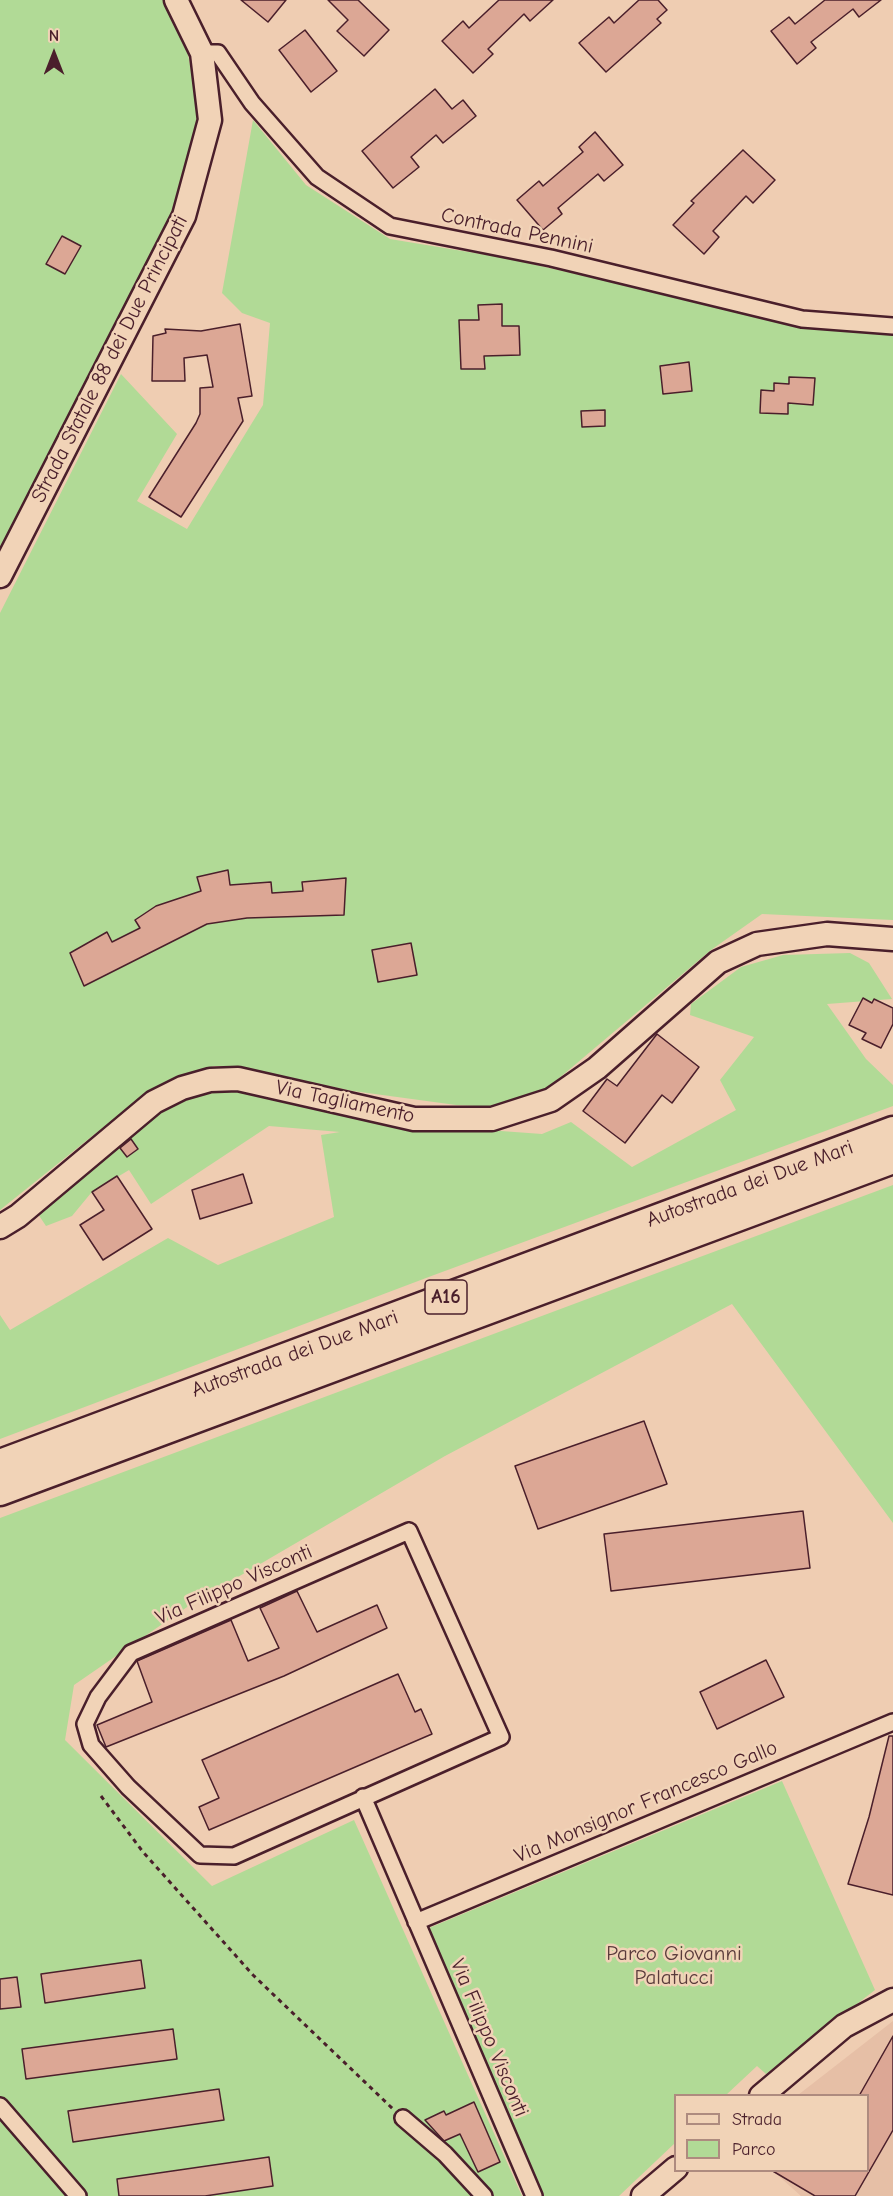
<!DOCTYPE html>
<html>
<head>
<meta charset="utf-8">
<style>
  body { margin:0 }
  #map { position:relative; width:893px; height:2196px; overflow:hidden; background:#efcdb2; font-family:"Comic Neue",sans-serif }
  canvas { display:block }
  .legend { position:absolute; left:674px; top:2094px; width:195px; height:78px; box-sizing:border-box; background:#f1d3b7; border:2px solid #ae8b7f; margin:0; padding:8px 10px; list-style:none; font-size:18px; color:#4a1f2b }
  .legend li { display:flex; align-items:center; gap:12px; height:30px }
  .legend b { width:30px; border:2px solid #ae8b7f }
  .north { position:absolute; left:24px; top:24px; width:60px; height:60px; -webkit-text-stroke:4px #f1d3b7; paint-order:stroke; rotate:0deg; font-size:16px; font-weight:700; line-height:24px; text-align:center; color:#4a1f2b }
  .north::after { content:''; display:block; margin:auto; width:21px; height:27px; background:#4a1f2b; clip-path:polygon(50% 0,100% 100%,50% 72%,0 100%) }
</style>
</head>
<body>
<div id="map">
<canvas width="893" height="2196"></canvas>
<ul class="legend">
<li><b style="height:8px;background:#f1d3b7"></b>Strada</li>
<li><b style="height:16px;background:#b1da96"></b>Parco</li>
</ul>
<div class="north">N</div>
</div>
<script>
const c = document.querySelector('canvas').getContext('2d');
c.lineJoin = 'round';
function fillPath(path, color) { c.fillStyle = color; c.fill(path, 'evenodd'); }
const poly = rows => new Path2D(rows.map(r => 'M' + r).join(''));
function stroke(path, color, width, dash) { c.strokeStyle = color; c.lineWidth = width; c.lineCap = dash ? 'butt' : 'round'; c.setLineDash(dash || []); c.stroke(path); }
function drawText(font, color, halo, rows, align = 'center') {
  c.font = font + ' "Comic Neue",sans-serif'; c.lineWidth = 5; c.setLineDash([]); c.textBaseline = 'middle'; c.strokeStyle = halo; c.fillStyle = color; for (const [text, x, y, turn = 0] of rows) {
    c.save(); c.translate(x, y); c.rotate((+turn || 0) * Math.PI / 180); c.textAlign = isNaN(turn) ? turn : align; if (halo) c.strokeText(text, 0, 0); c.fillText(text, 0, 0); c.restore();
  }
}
fillPath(poly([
  [893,2021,893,2196,801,2196,773,2171,868,2170,868,2096,798,2095]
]), '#e6bfa6');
fillPath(poly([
  [0,0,165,0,182,24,200,116,172,217,0,559],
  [253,120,306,185,390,239,505,258,798,324,893,333,893,920,762,914,711,950,545,1090,496,1107,456,1105,353,1091,232,1066,214,1066,146,1093,0,1210,0,613,121,374,177,434,137,501,187,529,263,405,270,323,242,313,222,293],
  [850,953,869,963,892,999,827,1004,866,1059,893,1085,893,1106,434,1275,0,1439,0,1315,10,1330,168,1238,218,1265,334,1217,321,1135,340,1132,269,1126,151,1204,129,1170,91,1193,72,1216,46,1226,38,1214,135,1131,178,1101,226,1090,368,1116,378,1122,542,1134,571,1122,632,1167,736,1110,720,1080,754,1037,690,1015,691,1004,741,967,783,955],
  [893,1185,893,1523,732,1304,445,1456,190,1605,74,1685,65,1740,212,1886,354,1820,522,2196,0,2196,0,1518],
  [782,1781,875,1990,766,2074,757,2066,726,2095,676,2096,675,2143,619,2196,544,2196,429,1928]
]), '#b1da96');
const building = poly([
  [241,0,286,0,268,22,241,0],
  [328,0,358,0,389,30,364,56,337,31,348,20,328,0],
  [499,0,553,0,530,21,524,14,488,49,493,54,473,73,442,41,463,21,469,28,499,0],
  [639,0,658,0,667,10,657,19,661,23,606,72,579,43,609,17,614,23,639,0],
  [825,0,881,0,859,17,853,9,811,42,816,48,797,64,771,31,789,17,795,24,825,0],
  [305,30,337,71,311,92,279,50,305,30],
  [435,89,452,109,463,100,476,116,443,143,436,135,411,157,419,167,393,188,362,151,435,89],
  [595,132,623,165,604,181,598,174,558,208,562,214,543,230,517,200,539,181,543,186,583,152,579,147,595,132],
  [743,150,775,180,753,203,746,196,713,231,719,237,704,254,673,225,694,203,691,201,743,150],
  [62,236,81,246,65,274,46,264,62,236],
  [502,304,502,326,519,326,520,355,484,356,485,369,461,369,459,320,479,320,478,305,502,304],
  [240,324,252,396,238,398,243,421,181,517,149,497,196,423,200,414,200,388,213,387,207,355,184,358,185,381,152,381,153,336,166,333,165,329,201,331,240,324],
  [689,362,692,391,663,394,660,366,689,362],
  [789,377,815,378,813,405,788,403,788,414,760,413,761,390,774,391,774,383,789,384,789,377],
  [605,410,605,426,582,427,581,411,605,410],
  [228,870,230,885,271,882,272,893,303,891,302,882,346,878,344,915,247,918,207,924,84,986,70,953,107,932,112,942,140,928,135,920,156,906,201,891,197,877,228,870],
  [411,943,417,975,378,982,372,950,411,943],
  [863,998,872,1003,874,999,893,1008,893,1024,881,1048,862,1039,866,1033,849,1025,863,998],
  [657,1034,699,1067,672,1103,662,1095,625,1143,583,1111,607,1079,617,1086,657,1034],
  [131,1139,138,1149,127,1157,120,1148,131,1139],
  [243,1174,252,1203,200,1219,192,1190,243,1174],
  [117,1176,152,1229,103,1260,80,1225,104,1210,92,1192,117,1176],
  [644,1421,667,1484,538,1529,515,1466,644,1421],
  [803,1511,810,1568,611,1591,604,1534,803,1511],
  [297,1591,317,1632,377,1605,387,1628,284,1676,106,1747,97,1725,152,1702,137,1661,231,1620,248,1661,272,1651,279,1648,260,1608,297,1591],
  [766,1660,784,1697,717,1729,700,1692,766,1660],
  [398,1674,415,1712,421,1709,432,1734,209,1830,199,1807,219,1798,202,1760,398,1674],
  [889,1736,893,1736,893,1895,848,1884,869,1817,889,1736],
  [141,1960,145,1988,45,2003,41,1974,141,1960],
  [17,1977,21,2007,0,2009,0,1979,17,1977],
  [173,2029,177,2059,26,2079,22,2049,173,2029],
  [893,2036,893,2130,855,2196,815,2196,771,2170,867,2170,867,2096,859,2096,893,2036],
  [219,2089,224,2120,73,2142,68,2111,219,2089],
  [474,2102,500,2162,478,2172,460,2134,444,2141,425,2120,444,2111,446,2115,474,2102],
  [269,2157,273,2186,205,2196,119,2196,117,2179,269,2157]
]);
fillPath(building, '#dca795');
stroke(building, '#4a1f2b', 1.5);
const street = poly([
  [202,53,218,53,252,103,317,177,390,226,551,258,802,319,893,326],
  [409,1531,501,1737,234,1856,200,1855,128,1787,91,1745,85,1724,98,1697,131,1653,409,1531],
  [363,1797,534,2196],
  [416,1922,893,1722],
  [0,2106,78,2196],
  [403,2118,445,2154,484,2196]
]);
const secondary = poly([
  [0,576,184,216,210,120,202,53,176,0],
  [0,1227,18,1216,154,1102,182,1088,210,1080,238,1079,414,1119,492,1119,551,1100,597,1068,718,962,757,944,827,934,893,939],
  [761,2096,844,2026,893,2000],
  [643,2196,676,2168]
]);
const highway = poly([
  [0,1464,893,1131],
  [0,1491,893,1159]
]);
stroke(street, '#4a1f2b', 20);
stroke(secondary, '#4a1f2b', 27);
stroke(highway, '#4a1f2b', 33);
stroke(poly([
  [101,1796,143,1852,253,1975,393,2109]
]), '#4a1f2b', 3, [4.5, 4.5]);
stroke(street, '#f1d3b7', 15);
stroke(secondary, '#f1d3b7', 22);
stroke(highway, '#f1d3b7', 28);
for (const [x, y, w] of [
  [446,1297,42]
]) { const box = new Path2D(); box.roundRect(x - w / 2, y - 17, w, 34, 4.5); c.fillStyle = '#f1d3b7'; c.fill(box); stroke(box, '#4a1f2b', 1.5); }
drawText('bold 20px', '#4a1f2b', null, [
  ["A16",446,1297]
]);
drawText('21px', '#4a1f2b', '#f1d3b7', [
  ["Contrada Pennini",517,231,12],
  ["Strada Statale 88 dei Due Principati",110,359,-63],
  ["Via Tagliamento",345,1102,12],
  ["Autostrada dei Due Mari",750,1184,-20],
  ["Autostrada dei Due Mari",295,1354,-20],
  ["Via Filippo Visconti",234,1585,-24],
  ["Via Monsignor Francesco Gallo",646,1802,-23],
  ["Via Filippo Visconti",489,2038,67]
]);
drawText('21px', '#593b3b', '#f1d3b7', [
  ["Parco Giovanni",674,1954],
  ["Palatucci",674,1978]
]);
</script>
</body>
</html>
